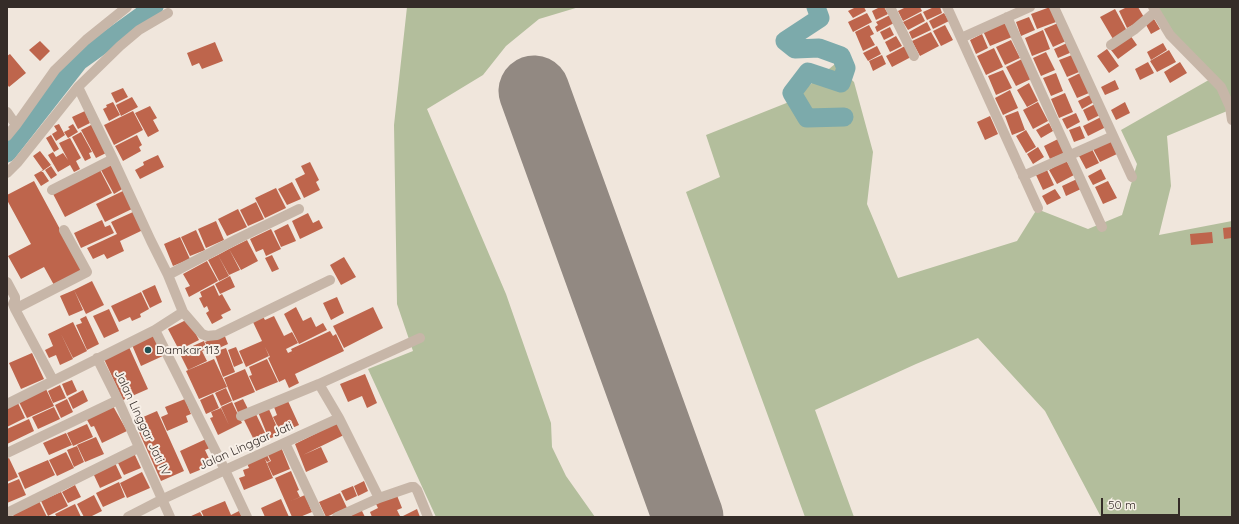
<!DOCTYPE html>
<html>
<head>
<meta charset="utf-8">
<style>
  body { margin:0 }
  #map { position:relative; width:1239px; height:524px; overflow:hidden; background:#f0e6dc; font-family:Quicksand,sans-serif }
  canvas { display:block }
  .frame { position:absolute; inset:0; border:8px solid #352c28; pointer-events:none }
  .scale { position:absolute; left:1101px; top:498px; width:79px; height:18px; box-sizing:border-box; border:2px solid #352c28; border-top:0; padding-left:5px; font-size:12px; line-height:14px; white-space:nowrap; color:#352c28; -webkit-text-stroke:3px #f8f0e8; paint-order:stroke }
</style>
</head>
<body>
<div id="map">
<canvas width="1239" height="524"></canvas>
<div class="frame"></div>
<div class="scale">50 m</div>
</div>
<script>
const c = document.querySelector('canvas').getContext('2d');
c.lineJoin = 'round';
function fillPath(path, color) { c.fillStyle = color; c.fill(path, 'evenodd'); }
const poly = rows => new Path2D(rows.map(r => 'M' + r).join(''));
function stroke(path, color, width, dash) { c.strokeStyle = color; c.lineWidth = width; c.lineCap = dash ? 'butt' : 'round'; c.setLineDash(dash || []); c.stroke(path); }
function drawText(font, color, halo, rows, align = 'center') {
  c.font = font + ' Quicksand,sans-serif'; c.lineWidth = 4; c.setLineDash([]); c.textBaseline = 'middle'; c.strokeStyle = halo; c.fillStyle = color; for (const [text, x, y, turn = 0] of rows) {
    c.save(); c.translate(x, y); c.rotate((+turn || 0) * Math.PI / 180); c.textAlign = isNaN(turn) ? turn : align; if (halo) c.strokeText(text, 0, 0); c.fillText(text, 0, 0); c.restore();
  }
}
fillPath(poly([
  [407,7,579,7,539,19,506,46,483,75,427,109,506,294,551,423,552,447,566,476,595,517,436,517,368,369,413,351,397,304,394,125],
  [1150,7,1232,7,1232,109,1167,136,1171,186,1159,235,1232,221,1232,517,1101,517,1045,411,978,338,916,364,815,410,854,517,805,517,686,192,720,177,706,135,789,102,835,64,854,82,873,152,867,204,898,278,1017,241,1037,209,1088,229,1122,215,1137,164,1121,130,1214,77]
]), '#b3be9c');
stroke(poly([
  [816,7,820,18,785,41,795,49,819,48,841,56,846,68,841,83,808,72,792,93,807,118,844,117],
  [7,153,79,61,154,7]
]), '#7caaab', 19);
stroke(poly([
  [534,91,688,517]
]), '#928982', 71);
fillPath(poly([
  [856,7,864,7,866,11,853,18,848,11],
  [880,7,884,7,888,14,876,20,872,11],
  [906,7,920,7,922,11,903,21,898,11],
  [934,7,940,7,942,13,927,20,923,12],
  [1050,7,1056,22,1037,29,1031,14],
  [1127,7,1138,7,1145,19,1127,28,1119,11],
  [1115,9,1127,31,1113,39,1100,17],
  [867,13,872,22,853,32,848,22],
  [921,13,925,21,908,30,903,22],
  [944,13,949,21,933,29,929,21],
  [890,15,894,23,877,32,875,27,878,25,876,22],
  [1029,17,1035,30,1021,36,1016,22],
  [1154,19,1160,29,1151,34,1145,23],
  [1004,21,1012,37,990,46,983,31],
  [927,22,931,30,912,39,909,32],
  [1058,23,1066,41,1053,47,1044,29],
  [869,25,874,34,870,36,875,45,863,51,855,32],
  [945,25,953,40,941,46,933,31],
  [890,27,894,35,884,40,880,32],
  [1043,30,1050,49,1032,56,1025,38],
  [931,32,939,46,920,56,912,41],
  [982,34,988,48,976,54,970,40],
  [1130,35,1137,45,1118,59,1111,50],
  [896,36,902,46,890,52,885,42],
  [1011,40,1020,58,1005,65,996,47],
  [40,41,50,51,40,61,29,50],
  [215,42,223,61,202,69,199,63,192,66,187,53],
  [1067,43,1072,52,1058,58,1054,49],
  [1163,43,1167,50,1151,60,1147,52],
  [877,46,881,54,868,61,863,53],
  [905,46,911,57,892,67,886,56],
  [994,48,1003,67,986,75,977,56],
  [1107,49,1119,66,1109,73,1097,56],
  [1169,50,1176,62,1157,72,1150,61],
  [1046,52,1055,70,1041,76,1033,58],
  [10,54,26,73,9,87,7,84,7,56],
  [882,55,886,64,873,71,869,61],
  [1072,55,1079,72,1067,77,1059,60],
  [1022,59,1031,79,1016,86,1006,67],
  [1148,62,1154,73,1140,80,1135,69],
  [1180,62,1187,73,1170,83,1164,72],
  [1003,70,1012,88,996,95,988,76],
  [1056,73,1063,91,1051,96,1043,78],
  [1080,73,1089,93,1077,98,1068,79],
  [1115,80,1119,89,1105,95,1101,87],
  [1029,83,1038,101,1027,107,1017,90],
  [123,88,128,97,116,103,111,93],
  [1010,90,1018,108,1003,115,995,98],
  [1065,93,1073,112,1059,118,1051,99],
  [1090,95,1094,102,1082,109,1078,101],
  [132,97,138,107,121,116,116,105],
  [113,102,120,115,109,121,103,109,107,107,106,105],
  [1038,102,1048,121,1033,129,1023,110],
  [1125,102,1130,113,1116,120,1111,110],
  [1095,104,1100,115,1088,121,1083,110],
  [150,106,157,118,153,120,159,131,148,137,135,113],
  [85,111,90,123,78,129,72,117],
  [133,111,143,130,114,145,104,125],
  [1018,111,1025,130,1012,135,1005,116],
  [1076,113,1080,122,1067,129,1062,119],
  [990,116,998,134,985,140,977,122],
  [1101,117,1106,127,1088,136,1083,126],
  [95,123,106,153,96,158,81,130],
  [1049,123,1053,131,1041,138,1036,130],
  [59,124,65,135,56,141,52,134,57,131,54,126],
  [73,124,78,132,68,138,64,132,70,129,68,127],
  [1080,126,1085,138,1074,142,1069,130],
  [1026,130,1036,147,1026,153,1016,136],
  [81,132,92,152,89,153,91,158,85,161,72,137],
  [51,135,59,149,54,152,46,138],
  [137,135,142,145,139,147,141,151,123,161,115,146],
  [70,138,81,158,76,161,80,169,74,172,70,165,58,172,48,155,53,152,56,157,63,153,68,160,59,143],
  [1058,139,1065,153,1050,159,1044,146],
  [1111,140,1117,154,1100,162,1093,149],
  [1038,147,1044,157,1033,164,1027,154],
  [1092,149,1099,163,1086,169,1079,156],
  [40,151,51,165,41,172,43,172,49,181,41,186,34,175,43,170,33,156],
  [158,155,164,167,140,179,135,170,144,165,143,162],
  [1066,160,1074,175,1057,184,1049,170],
  [310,162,319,180,316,182,320,190,304,198,295,179,305,174,301,166],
  [112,164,124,188,114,194,101,170],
  [51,166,57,175,51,179,45,170],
  [1101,169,1106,179,1093,185,1088,176],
  [100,170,112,193,65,217,52,192,86,175,90,183,87,177],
  [1047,170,1054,185,1043,190,1036,175],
  [1077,179,1081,189,1066,196,1062,186],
  [34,181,82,270,54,285,44,267,21,279,8,256,31,244,7,200,7,195],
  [1108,181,1117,198,1103,204,1095,187],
  [292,182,301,199,287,205,278,189],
  [276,188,286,208,265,218,255,198],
  [1055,189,1061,198,1047,205,1042,196],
  [125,190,134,208,105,222,96,204],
  [256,202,264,219,248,226,240,210],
  [238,209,247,227,227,236,218,219],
  [133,212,143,230,120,241,124,251,107,259,104,254,93,259,87,248,117,234,111,222],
  [308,213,313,223,319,220,323,228,300,239,292,221],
  [102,220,105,227,110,225,114,233,81,248,74,233],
  [216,221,224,240,206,248,198,229],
  [288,224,296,241,281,247,274,231],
  [1232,227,1232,238,1224,239,1223,228],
  [271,229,281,249,266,256,263,249,256,252,250,239],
  [196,230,205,250,190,256,181,237],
  [1212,232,1213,243,1191,245,1190,234],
  [180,237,190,259,173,266,164,244],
  [247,240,258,261,241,270,229,249],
  [229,249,240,270,229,275,218,255],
  [218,255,229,276,219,281,208,260],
  [272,255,279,269,272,272,265,258],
  [344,257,356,277,341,285,330,265],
  [207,261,218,281,189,297,185,288,190,286,183,274],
  [230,276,235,287,220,294,215,284],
  [92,281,104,305,86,314,74,290],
  [155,285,162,302,150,308,142,291],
  [214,285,219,296,222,294,231,310,221,315,223,318,212,324,206,313,209,311,207,306,204,308,199,298,202,297,200,292],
  [74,290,83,310,69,316,60,296],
  [141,292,149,309,140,314,141,317,132,321,130,317,119,322,111,306],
  [337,297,344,313,331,320,323,303],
  [296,307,303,321,311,317,316,327,323,323,327,330,299,344,284,314],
  [373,307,383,328,344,348,333,326],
  [109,309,119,331,104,338,93,316],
  [262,315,265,320,274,316,284,336,292,332,298,343,286,349,288,353,292,351,294,355,291,349,330,331,333,336,336,334,344,351,295,374,299,383,289,388,285,379,279,382,268,358,270,357,265,347,269,356,246,367,239,351,262,341,252,320],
  [86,316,99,344,87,350,76,325,82,323,80,319],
  [188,319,199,340,179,350,168,329],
  [73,322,87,351,73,358,61,334,73,359,60,365,56,355,49,358,45,350,53,346,48,334],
  [155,334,165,355,141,366,132,345],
  [224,334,228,344,210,352,205,342],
  [204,341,207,349,202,351,207,361,188,370,179,352],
  [129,347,148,389,123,400,104,359],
  [236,347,243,363,234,367,228,350],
  [226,348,235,372,223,377,214,352],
  [32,353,44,379,21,389,9,363],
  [214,359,227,387,199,399,186,371],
  [267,359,278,382,256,391,249,376,252,375,249,367],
  [245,369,255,392,233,401,224,378],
  [365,374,377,403,367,408,362,396,348,402,340,384],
  [72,380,77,391,67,396,62,384],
  [60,385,66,398,53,403,48,391],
  [226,388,232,401,221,406,215,393],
  [46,389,54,406,27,418,19,402],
  [83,390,88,401,73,409,68,398],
  [213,394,219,408,206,414,200,400],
  [67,399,73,412,61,418,55,405],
  [185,399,191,414,186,416,188,422,167,431,161,417,168,414,165,407],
  [243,399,249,411,239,415,234,403],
  [288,401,299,425,281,433,273,417,277,415,274,407],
  [232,402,242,423,218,435,210,418,213,417,211,412,221,408,229,425,221,407],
  [18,403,25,418,7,427,7,408],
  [113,406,127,431,102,443,94,426,91,427,86,418],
  [54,407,60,419,38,429,32,417],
  [268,407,280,434,269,439,258,412],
  [157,411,184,471,161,481,134,421],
  [255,412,268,439,256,444,243,418],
  [29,419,34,431,7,444,7,429],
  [339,420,346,434,303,455,321,447,328,462,306,472,295,444,317,433],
  [87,424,93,437,73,446,67,433],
  [66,433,72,445,49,455,43,443],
  [96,437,104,454,85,462,77,445],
  [206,439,210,448,205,450,212,465,190,474,180,451],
  [77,446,84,462,74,467,67,450],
  [281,447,290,469,273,476,267,463,271,461,267,453],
  [66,452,74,468,57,476,49,460],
  [134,453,141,468,124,475,117,461],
  [266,453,270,461,267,462,265,459,273,478,244,490,239,478,245,476,243,470,249,468,246,461],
  [9,458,18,477,7,482,7,459],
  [48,460,55,475,25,489,18,473],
  [115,463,122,478,100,488,93,473],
  [291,471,299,490,297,491,300,497,291,501,305,495,312,512,300,517,292,517,275,478],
  [142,472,150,488,127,498,120,483],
  [19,479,26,495,7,503,7,484],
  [364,481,368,491,358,496,354,486],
  [119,482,125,497,103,507,96,493],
  [75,485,81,497,68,503,62,492],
  [353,486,357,496,346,501,341,491],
  [61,492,68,506,48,516,41,501],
  [340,493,347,508,326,517,319,502],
  [396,493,402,508,397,510,400,516,372,517,370,512,378,508,375,502],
  [94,495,102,511,90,517,84,517,77,504],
  [281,499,289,517,265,517,261,508],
  [39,501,47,517,14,517,12,513],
  [225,501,231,515,239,511,242,517,204,517,201,511],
  [75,504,81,517,57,517,55,514],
  [361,509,365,517,349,517],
  [417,509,420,517,401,517],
  [200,512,203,517,189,517]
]), '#be654c');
stroke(poly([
  [890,7,914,56],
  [947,7,1038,208],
  [1054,7,1132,177],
  [1153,7,1170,35,1221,87,1230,107,1232,120],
  [1007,17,1102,227],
  [961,38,1030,7],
  [1111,45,1135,29,1155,12],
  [78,87,113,159,151,241,168,275],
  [7,112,16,125],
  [7,136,16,125,55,70,86,40,127,7],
  [7,173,18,162,78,87,120,46,139,30,168,13],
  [1023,176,1113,136],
  [52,190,113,159],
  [299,209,237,239,168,275,183,312,202,334,207,336,217,335,330,280],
  [7,282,15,297,15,300,13,304,15,309,53,380],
  [15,309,87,272,64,230],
  [155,330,225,470,247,517],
  [97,358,118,400,170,517],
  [319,384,339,418,379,498],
  [7,404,155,330,183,312],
  [241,416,319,384,420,338],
  [285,443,320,517],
  [7,453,118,400],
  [7,513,138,448],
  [128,517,163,499,225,470,339,418],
  [337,517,379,498,411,487,414,487,417,490,428,517]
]), '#c7b6a8', 10);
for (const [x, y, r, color] of [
  [148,350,4,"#205153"]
]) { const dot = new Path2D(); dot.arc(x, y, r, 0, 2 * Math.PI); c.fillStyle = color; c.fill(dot); stroke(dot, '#f8f0e8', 1.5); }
drawText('12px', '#352c28', '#f8f0e8', [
  ["Damkar 113",156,350]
], 'left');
drawText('12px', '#352c28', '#f8f0e8', [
  ["Jalan Linggar Jati IV",142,423,65],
  ["Jalan Linggar Jati",246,446,-24]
]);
</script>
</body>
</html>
